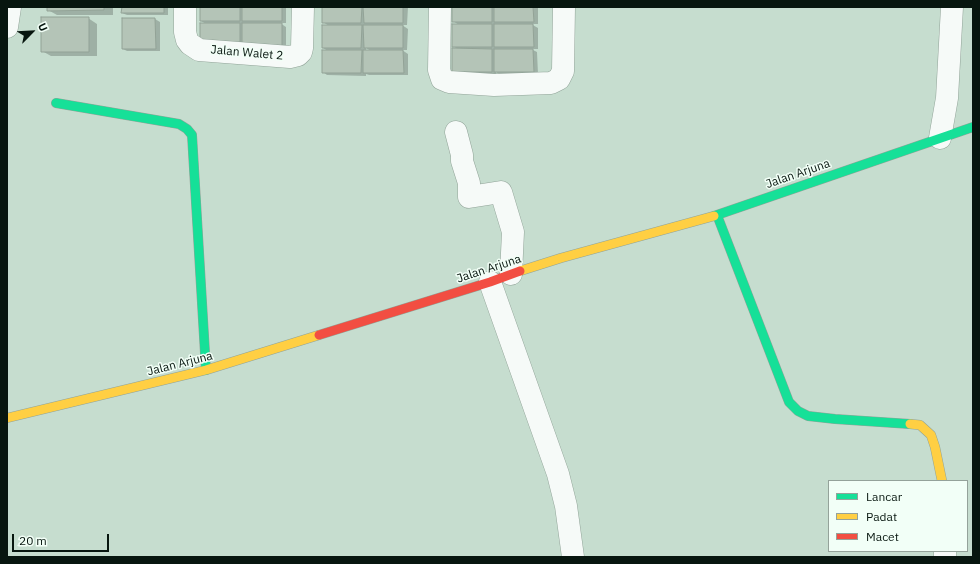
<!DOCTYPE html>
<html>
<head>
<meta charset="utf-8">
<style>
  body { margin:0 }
  #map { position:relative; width:980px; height:564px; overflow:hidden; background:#c6ddcf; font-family:"IBM Plex Sans",sans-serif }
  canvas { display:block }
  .frame { position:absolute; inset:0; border:8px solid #07160f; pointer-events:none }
  .legend { position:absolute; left:828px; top:480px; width:140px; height:72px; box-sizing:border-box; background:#f2fff7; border:1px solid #94a29a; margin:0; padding:5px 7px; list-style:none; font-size:12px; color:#07160f }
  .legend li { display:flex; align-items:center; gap:8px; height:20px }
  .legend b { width:20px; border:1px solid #94a29a }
  .north { position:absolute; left:12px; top:12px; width:40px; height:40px; -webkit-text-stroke:3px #f2fff7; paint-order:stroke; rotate:66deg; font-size:11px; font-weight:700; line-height:16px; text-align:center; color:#07160f }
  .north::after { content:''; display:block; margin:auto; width:14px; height:18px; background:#07160f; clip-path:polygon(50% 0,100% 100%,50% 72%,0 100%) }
  .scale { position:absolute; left:12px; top:534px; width:97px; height:18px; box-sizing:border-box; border:2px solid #07160f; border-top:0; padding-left:5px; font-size:12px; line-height:14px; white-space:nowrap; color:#07160f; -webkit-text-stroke:3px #f2fff7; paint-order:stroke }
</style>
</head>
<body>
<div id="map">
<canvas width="980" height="564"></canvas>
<div class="frame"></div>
<ul class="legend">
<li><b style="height:5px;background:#16e098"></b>Lancar</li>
<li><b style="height:5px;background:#ffcf43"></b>Padat</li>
<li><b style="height:5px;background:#f24e42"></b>Macet</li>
</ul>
<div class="north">U</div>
<div class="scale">20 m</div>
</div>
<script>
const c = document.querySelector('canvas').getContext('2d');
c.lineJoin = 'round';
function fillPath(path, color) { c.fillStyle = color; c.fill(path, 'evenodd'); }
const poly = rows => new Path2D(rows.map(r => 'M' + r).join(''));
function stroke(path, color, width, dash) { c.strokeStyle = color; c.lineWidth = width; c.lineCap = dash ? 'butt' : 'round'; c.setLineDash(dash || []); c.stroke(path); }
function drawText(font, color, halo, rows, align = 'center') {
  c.font = font + ' "IBM Plex Sans",sans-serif'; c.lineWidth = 3; c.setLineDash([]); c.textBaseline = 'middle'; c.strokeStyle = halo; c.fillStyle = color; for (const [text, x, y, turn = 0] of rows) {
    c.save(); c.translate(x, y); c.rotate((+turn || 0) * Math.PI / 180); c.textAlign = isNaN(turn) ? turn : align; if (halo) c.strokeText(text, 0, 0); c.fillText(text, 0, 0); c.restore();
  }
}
fillPath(poly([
  [48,7,113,7,113,15,57,15,48,10],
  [123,7,168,7,168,15,127,15,122,13],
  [201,7,286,7,286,23,280,23,286,27,286,48,247,48,201,21],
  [323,7,408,7,407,25,402,25,408,29,407,50,402,50,408,54,408,75,369,75,366,74,366,76,327,75,323,72,328,51,323,48,329,26,323,22],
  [366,48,371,51,366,51],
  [453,7,538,7,538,24,531,24,538,28,538,49,531,49,537,52,538,74,499,74,496,72,496,74,457,74,459,50,453,46,459,25,453,21],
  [88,18,97,24,97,56,51,56,42,51],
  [123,19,155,19,160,22,160,51,127,51,123,49]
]), '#0003');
const building = poly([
  [47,7,104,7,104,10,47,11,47,7],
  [122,7,164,7,164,13,121,13,122,7],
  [200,7,240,7,240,21,200,21,200,7],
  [242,7,282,7,282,21,242,21,242,7],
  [322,7,362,7,361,23,322,23,322,7],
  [363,7,403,7,403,23,364,23,363,7],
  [452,7,492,7,492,22,452,22,452,7],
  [494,7,533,7,534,22,494,22,494,7],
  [41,17,89,17,89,52,41,52,41,17],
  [122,18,155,18,156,49,122,49,122,18],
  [200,23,240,23,240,46,200,47,200,23],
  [242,23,282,23,282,46,242,46,242,23],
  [452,24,492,24,492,47,452,47,452,24],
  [494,24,533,24,534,47,494,47,494,24],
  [322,25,362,25,361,48,322,48,322,25],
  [363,25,403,25,403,48,364,48,363,25],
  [452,48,492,49,492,72,452,72,452,48],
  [494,49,533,49,534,72,494,72,494,49],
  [322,50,362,50,361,73,322,73,322,50],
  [363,50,403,50,404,73,363,73,363,50]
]);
fillPath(building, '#b4c4b7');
stroke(building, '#92a296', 1);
const street = poly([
  [185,7,185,32,187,40,190,44,199,50,290,57,298,55,301,52,302,48,303,7],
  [440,7,439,70,442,79,449,82,494,85,551,83,559,79,563,71,564,7],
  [7,27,10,7],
  [456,132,462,155,462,161,469,183,469,197,501,192,513,232,511,274],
  [940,138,947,98,952,7],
  [490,282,558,474,566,506,573,557],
  [945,551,945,557]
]);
const fast = poly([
  [56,103,179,124,187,129,192,135,206,370],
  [717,215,789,402,798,411,808,416,835,419,910,424],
  [714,216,973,127]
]);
const slow = poly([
  [520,271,561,258,714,216],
  [7,418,206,370,319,335],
  [910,424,920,425,931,435,935,447,942,481]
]);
const jam = poly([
  [319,335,490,282,520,271]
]);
stroke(street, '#91a398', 23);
stroke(fast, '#91a398', 10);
stroke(slow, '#91a398', 10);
stroke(jam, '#91a398', 10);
stroke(street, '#f6faf8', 22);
stroke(fast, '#16e098', 9);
stroke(slow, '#ffcf43', 9);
stroke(jam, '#f24e42', 9);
drawText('12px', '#07160f', '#f2fff7', [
  ["Jalan Walet 2",247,53,5],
  ["Jalan Arjuna",798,174,-19],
  ["Jalan Arjuna",489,269,-18],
  ["Jalan Arjuna",180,364,-14]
]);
</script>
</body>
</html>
